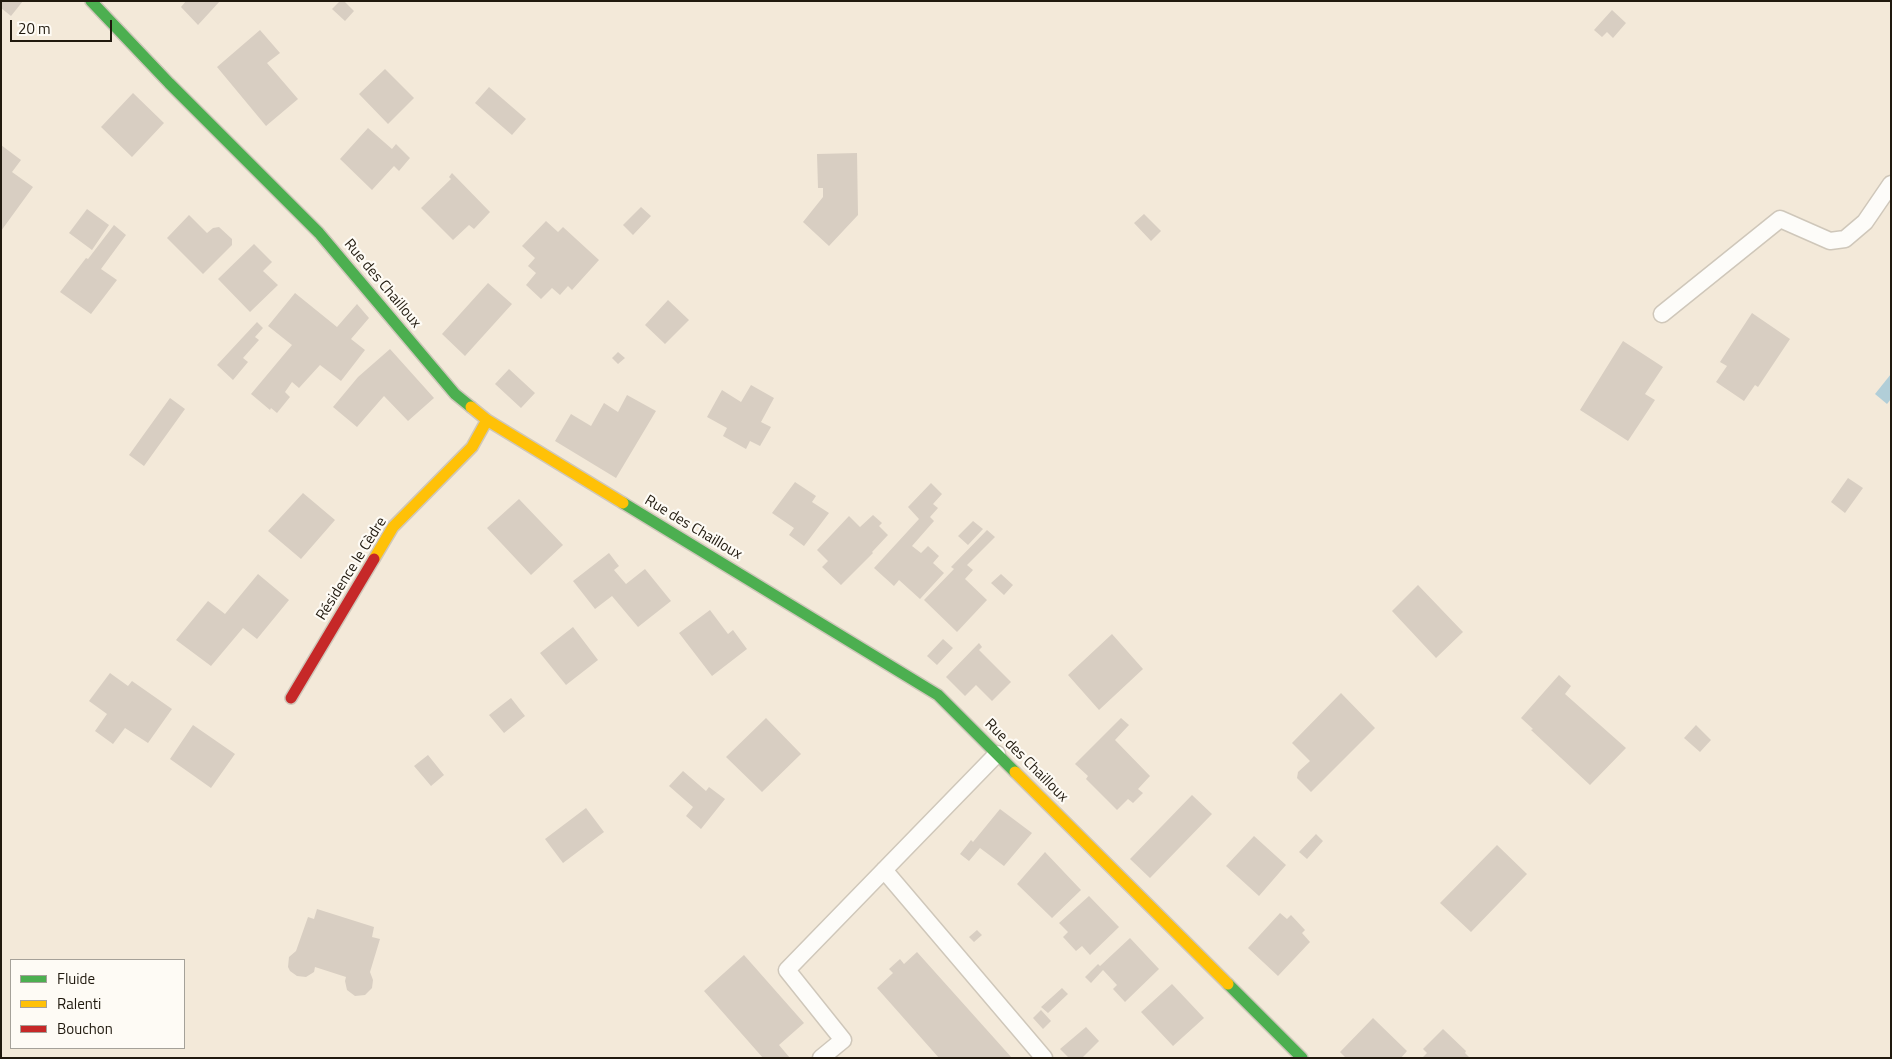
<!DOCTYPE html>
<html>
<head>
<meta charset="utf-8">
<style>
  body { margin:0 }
  #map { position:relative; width:1892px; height:1059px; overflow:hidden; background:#f3e9d9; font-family:"Titillium Web",sans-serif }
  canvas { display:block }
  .frame { position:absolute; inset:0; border:2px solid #20190e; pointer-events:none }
  .legend { position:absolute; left:10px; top:959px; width:175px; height:90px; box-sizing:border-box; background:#fefbf5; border:1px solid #a5a199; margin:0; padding:6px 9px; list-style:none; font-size:15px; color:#20190e }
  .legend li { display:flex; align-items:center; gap:10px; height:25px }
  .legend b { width:25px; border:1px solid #a5a199 }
  .scale { position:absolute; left:10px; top:20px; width:102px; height:22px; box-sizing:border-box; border:2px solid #20190e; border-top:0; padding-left:6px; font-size:15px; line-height:18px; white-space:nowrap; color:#20190e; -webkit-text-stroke:4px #fefbf5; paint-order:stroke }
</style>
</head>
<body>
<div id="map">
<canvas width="1892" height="1059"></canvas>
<div class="frame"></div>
<ul class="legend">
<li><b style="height:6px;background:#4caf50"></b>Fluide</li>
<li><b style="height:6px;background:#ffc107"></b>Ralenti</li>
<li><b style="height:6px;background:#c62828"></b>Bouchon</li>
</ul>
<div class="scale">20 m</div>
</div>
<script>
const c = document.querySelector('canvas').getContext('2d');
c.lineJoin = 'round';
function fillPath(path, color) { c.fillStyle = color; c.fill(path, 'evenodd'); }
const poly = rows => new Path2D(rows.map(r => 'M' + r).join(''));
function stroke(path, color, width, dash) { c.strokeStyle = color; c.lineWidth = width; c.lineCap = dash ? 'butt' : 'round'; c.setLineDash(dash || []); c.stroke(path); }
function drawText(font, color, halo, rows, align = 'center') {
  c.font = font + ' "Titillium Web",sans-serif'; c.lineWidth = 4.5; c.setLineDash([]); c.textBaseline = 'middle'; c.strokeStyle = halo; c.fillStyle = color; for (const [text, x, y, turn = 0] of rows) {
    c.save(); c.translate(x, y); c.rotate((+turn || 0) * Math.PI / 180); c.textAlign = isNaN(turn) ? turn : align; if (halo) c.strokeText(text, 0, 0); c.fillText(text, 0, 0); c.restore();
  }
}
fillPath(poly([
  [1891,374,1891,399,1887,404,1875,394]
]), '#b1ced8');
fillPath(poly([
  [1,1,23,1,11,16,1,8],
  [186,1,220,1,198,25,181,7],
  [340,1,344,1,354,11,345,21,332,9],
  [1612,10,1626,23,1613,38,1607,32,1602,37,1594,30],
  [260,30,280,53,267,63,298,99,266,126,217,67],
  [385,69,414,98,388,124,359,94],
  [489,87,526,119,512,135,475,103],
  [133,93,164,123,132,157,101,127],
  [368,128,392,149,396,144,410,158,399,171,394,166,372,190,340,159],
  [1,145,21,160,12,172,33,187,1,231],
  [857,153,858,215,829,246,803,222,823,197,823,188,818,188,817,154],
  [452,173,490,212,474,229,469,225,453,240,421,208,451,179,449,177],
  [641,207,651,216,633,235,623,225],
  [87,209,109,225,92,250,69,233],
  [1144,214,1161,231,1151,241,1134,223],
  [189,215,207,233,213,228,219,227,232,239,232,245,203,274,167,238],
  [546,221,558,232,563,227,599,260,572,290,568,286,560,295,552,288,541,299,526,285,536,273,528,266,535,258,522,246],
  [114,225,126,235,101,269,117,280,91,314,60,292,86,258,88,259],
  [254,244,272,262,263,271,278,285,250,312,218,279],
  [488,283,512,304,465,356,442,334],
  [295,293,337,327,357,304,369,318,351,339,365,350,341,381,320,365,299,388,292,382,285,392,290,397,277,413,271,408,270,410,251,394,292,345,268,326],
  [668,300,689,320,665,344,645,325],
  [1752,313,1790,339,1758,387,1755,385,1744,401,1716,382,1727,366,1720,362],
  [257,322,263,328,255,337,259,340,243,358,248,362,233,380,217,365],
  [1623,341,1663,367,1645,394,1655,400,1628,441,1580,410],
  [390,349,434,398,408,421,384,396,357,427,333,407,358,377],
  [618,352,625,358,618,364,612,358],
  [509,369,535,393,521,408,495,384],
  [751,385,774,398,761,422,771,427,760,446,750,441,746,449,723,436,727,428,707,417,722,390,741,402],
  [627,395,656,411,616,478,555,441,571,414,591,426,604,403,618,412],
  [170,398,185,409,144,466,129,455],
  [1848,478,1863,488,1845,513,1831,502],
  [795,482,816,496,812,502,829,513,804,546,789,535,794,528,772,513],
  [931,483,942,494,933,504,938,508,930,517,934,521,912,546,921,553,928,546,939,556,933,563,944,573,920,599,899,580,894,586,874,568,919,519,908,507],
  [303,493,335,520,301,559,268,531],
  [519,499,563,545,531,575,487,528],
  [873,515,882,523,879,526,888,535,872,552,873,553,841,585,822,567,828,561,817,550,849,516,860,527],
  [973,521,983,529,968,545,958,536],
  [987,530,995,537,967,565,973,570,965,579,987,600,957,632,924,600,954,569,951,567],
  [609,553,619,566,614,570,626,584,645,569,671,601,638,627,612,596,595,609,573,581],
  [258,574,289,600,257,639,243,628,211,666,176,640,208,601,225,614],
  [1001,574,1013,585,1004,595,991,583],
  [1418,585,1463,632,1436,658,1392,611],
  [710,610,728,634,733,630,747,649,712,676,679,633],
  [573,627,598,660,566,685,540,653],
  [1112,634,1143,669,1099,710,1068,675],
  [943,639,953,648,937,665,927,656],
  [979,643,982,647,979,650,1011,682,992,701,976,685,965,696,946,677],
  [110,673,128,686,132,681,172,709,148,743,125,728,113,744,95,731,107,714,89,701],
  [1559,675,1571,686,1565,694,1626,748,1590,785,1531,730,1533,729,1521,718],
  [1341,693,1375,728,1311,792,1297,778,1298,772,1310,761,1292,743],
  [511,698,525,716,504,733,489,715],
  [766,718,801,754,762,792,726,757],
  [1121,718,1129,725,1115,740,1150,776,1138,789,1143,793,1133,803,1128,799,1117,810,1086,779,1088,776,1075,764],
  [193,725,235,754,211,788,170,759],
  [1696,725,1711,740,1700,752,1684,738],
  [428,755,444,775,431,786,414,766],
  [683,771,706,791,709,787,725,799,701,829,686,816,693,807,669,786],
  [1192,795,1212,814,1150,878,1130,859],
  [586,808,604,832,563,863,545,839],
  [1000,809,1032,833,1004,866,980,848,969,861,960,854,971,840,973,842],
  [1316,834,1323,841,1307,859,1299,852],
  [1254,836,1286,865,1259,896,1226,866],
  [1497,845,1527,874,1471,932,1440,903],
  [1045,852,1081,890,1052,918,1017,884],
  [1089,896,1119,927,1090,955,1082,946,1076,951,1063,937,1068,932,1059,923],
  [317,909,374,927,372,937,380,939,370,972,373,980,372,988,365,995,355,996,347,990,345,981,346,977,315,967,314,972,306,977,297,976,290,971,288,967,289,957,296,951,308,917,314,919],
  [1280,913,1287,919,1291,915,1305,930,1302,933,1310,942,1278,976,1248,948],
  [977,930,982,935,974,942,969,937],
  [1130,938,1159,969,1125,1002,1113,989,1117,985,1103,970,1091,983,1085,977,1098,964,1100,966],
  [917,952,1012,1058,939,1058,877,988,893,973,889,969,900,959,904,964],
  [744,955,804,1023,779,1045,790,1058,763,1058,704,991],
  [1172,984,1204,1018,1173,1046,1141,1012],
  [1062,988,1068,994,1048,1013,1041,1007],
  [1041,1010,1051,1021,1043,1029,1033,1018],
  [1373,1018,1407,1051,1401,1058,1346,1058,1340,1052],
  [1086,1027,1099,1041,1082,1058,1069,1058,1060,1049],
  [1443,1029,1466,1051,1465,1053,1470,1058,1422,1058,1427,1053,1423,1049]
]), '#d8cec2');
const lane = poly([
  [1662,314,1780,219,1830,241,1845,239,1865,222,1891,184],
  [884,870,1044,1058],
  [821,1058,843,1040,787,970,997,754]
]);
const fast = poly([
  [91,1,169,83,319,233,455,394,471,407],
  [623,503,938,695,1015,772],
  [1228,984,1302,1058]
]);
const slow = poly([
  [471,407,487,420,623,503],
  [374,559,393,527,472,447,487,420],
  [1015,772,1228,984]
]);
const jam = poly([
  [291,698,374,559]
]);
stroke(lane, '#cfc7ba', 19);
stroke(fast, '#cfc7ba', 14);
stroke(slow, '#cfc7ba', 14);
stroke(jam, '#cfc7ba', 14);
stroke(lane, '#fdfcf9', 16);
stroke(fast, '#4caf50', 11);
stroke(slow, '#ffc107', 11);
stroke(jam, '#c62828', 11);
drawText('15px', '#20190e', '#fefbf5', [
  ["Rue des Chailloux",382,284,50],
  ["Rue des Chailloux",693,528,31],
  ["Résidence le Cèdre",352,569,-58],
  ["Rue des Chailloux",1026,761,45]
]);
</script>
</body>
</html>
